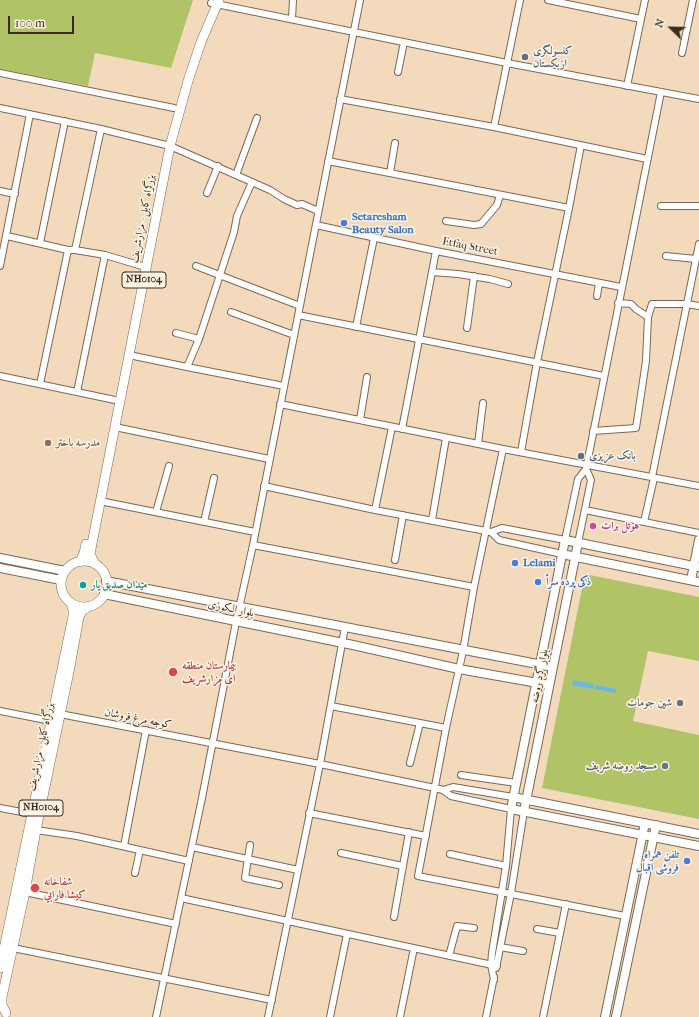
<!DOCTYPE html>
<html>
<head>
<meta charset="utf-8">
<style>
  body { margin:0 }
  #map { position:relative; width:699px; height:1017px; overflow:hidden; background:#f4dabd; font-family:"IM FELL French Canon",serif }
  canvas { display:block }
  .north { position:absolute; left:651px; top:8px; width:40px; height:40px; -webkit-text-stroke:3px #fcf5e5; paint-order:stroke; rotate:293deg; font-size:11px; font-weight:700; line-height:16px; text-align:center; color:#3b2a1e }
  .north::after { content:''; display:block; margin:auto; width:14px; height:18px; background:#3b2a1e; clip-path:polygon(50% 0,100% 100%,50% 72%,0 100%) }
  .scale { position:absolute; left:8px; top:16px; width:66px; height:18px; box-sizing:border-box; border:2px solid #3b2a1e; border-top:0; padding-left:5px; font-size:12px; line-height:14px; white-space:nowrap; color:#3b2a1e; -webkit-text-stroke:3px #fcf5e5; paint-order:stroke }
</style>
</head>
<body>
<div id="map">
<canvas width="699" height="1017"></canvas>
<div class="north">N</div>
<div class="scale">100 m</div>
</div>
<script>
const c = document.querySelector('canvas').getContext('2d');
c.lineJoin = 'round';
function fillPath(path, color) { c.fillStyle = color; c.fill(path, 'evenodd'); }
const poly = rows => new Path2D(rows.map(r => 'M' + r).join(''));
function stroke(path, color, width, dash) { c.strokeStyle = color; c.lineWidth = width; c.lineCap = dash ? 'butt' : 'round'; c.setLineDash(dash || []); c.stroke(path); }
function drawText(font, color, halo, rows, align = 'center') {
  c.font = font + ' "IM FELL French Canon",Amiri,serif'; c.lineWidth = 3; c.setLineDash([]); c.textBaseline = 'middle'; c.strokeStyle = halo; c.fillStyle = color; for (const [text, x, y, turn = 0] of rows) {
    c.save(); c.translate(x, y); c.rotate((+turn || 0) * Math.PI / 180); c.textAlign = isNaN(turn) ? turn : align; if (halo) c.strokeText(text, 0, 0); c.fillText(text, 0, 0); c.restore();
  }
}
fillPath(poly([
  [0,0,193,0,171,68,95,53,88,86,0,69],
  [585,574,699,597,699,661,648,651,633,721,699,735,699,819,542,788]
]), '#b1c367');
fillPath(poly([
  [573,680,594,684,593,689,572,685],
  [596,685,616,689,616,693,595,689]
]), '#69b8e3');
const minor = poly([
  [548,0,641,19],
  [211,3,507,63,699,99],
  [292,19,293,0],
  [682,53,693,0],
  [398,72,404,42],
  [0,73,174,108],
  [627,86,645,0],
  [340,99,494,127,647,159],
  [0,108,101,129,166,145],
  [494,127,520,0],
  [170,146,270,190,284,199,297,205,302,204,318,211],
  [328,161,569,208],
  [390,173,395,143],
  [236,175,257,118],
  [0,191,15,194],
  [207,193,218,166],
  [661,206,699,206],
  [446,221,474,225,481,224,497,205,500,195],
  [316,225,436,251,621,287],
  [7,236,68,250,75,250,105,255,142,266],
  [40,243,65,121],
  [75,250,101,129],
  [666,256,696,259],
  [0,266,30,114],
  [196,266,300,306],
  [432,272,458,274,490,279,508,284],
  [597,296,599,283],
  [618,303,631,304,636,309,648,317],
  [231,312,294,335],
  [298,315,604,376],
  [356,327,374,238],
  [467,328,474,276],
  [176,333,199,339],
  [129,355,187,367,284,386],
  [187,367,199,339,234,232,237,216,252,182],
  [0,376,115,400],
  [40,384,68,250],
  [77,392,105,255],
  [280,404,503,449,699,486],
  [360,420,367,377],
  [115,427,269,459],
  [402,429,436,251],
  [593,431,636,428,646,361,648,317,652,304,687,304,699,306],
  [478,444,483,403],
  [503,449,474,587,463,651,446,728,418,876,625,916],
  [521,452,537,362,569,208,581,145],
  [652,477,699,244],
  [264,486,375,510,486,531,491,532,499,540,562,554],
  [100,501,255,532],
  [375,510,392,427],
  [585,510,699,533],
  [156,512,169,466],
  [432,520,446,438],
  [204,522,214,478],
  [644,522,654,478],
  [491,532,502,528,565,540,578,479,586,469,661,92],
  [578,543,591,480,586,469],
  [253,545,474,587],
  [395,560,403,515],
  [331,706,446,728],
  [0,711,51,721],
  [60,714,320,764,435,788,443,790,451,796,511,809,506,866,492,953,491,965,494,980],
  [410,763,420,723],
  [461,775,516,783],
  [443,790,453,787,513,797],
  [0,808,32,814],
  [309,813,426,836],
  [36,830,77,836,189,861],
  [250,845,245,878,279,885],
  [124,846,146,730],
  [192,847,298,870],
  [341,853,403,866],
  [450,854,506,866],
  [135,873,140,850],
  [25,892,176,924],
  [181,898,497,966],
  [394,917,409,832],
  [537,929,560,933],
  [500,947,523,951],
  [13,948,272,1000],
  [449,956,457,926,474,928],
  [496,968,511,893,524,811],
  [156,1017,202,798,236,622,253,545,360,0],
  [268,1017,320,764,345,627],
  [330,1017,347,934],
  [400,1017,414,948],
  [486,1017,494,977],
  [543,1017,566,904]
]);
const major = poly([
  [562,554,699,582],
  [0,558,65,571],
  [699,567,565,540,511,809,699,846],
  [0,568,61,580],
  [691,580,699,540],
  [106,581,553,667],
  [104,594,353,645,459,669,549,685],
  [513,797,699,834],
  [524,811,578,543],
  [605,1017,645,823],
  [616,1017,656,825]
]);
const highway = poly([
  '61 584a23 23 0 1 1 46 0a23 23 0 1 1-46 0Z',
  [80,562,84,553,86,544],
  [95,564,90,554,170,146,188,81,201,42,219,0],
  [0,968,73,616,73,610,71,603],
  [6,1013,2,1005,2,997,25,892,36,830,70,667,79,617,82,611,89,606]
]);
stroke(minor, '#7c6856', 8);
stroke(major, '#7c6856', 10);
stroke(highway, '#7c6856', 10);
stroke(minor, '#fff', 6);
stroke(major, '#fff', 8);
stroke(highway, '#fff', 9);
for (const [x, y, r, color] of [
  [525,57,4,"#5c6f8a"],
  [344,223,4,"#3f7fe0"],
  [48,443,4,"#8d6e63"],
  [581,456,4,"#5c6f8a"],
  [593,526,4,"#d1479c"],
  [515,563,4,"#3f7fe0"],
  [538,582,4,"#3f7fe0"],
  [83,585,4,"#0f9aa8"],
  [173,672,5,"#e0444e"],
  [680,703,4,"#6b7280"],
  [665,766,4,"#6b7280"],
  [687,861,4,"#3f7fe0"],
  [35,888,5,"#e0444e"]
]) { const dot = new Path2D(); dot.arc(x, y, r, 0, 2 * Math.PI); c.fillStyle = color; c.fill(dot); stroke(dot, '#fcf5e5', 1.5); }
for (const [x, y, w] of [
  [144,280,44],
  [41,808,44]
]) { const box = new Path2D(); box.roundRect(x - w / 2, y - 8, w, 16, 3); c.fillStyle = '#fcf5e5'; c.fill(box); stroke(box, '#3b2a1e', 1); }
drawText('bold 10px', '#3b2a1e', null, [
  ["NH0104",144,280],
  ["NH0104",41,808]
]);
drawText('bold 11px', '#4e5e75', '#fcf5e5', [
  ["کنسولگری",533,51],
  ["ازبکستان",533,64],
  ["بانک عزیزی",589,456]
], 'left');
drawText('bold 11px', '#366cbe', '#fcf5e5', [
  ["Setaresham",352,217],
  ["Beauty Salon",352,230],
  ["Lelami",523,563],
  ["ذکی پرده سرأ",546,582],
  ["تلفن همراه",679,855,"right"],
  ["فروشی اقبال",679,868,"right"]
], 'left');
drawText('11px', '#3b2a1e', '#fcf5e5', [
  ["بزرگراه کابل - مزارشریف",143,219,-79],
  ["Etfaq Street",470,247,11],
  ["بلوار الکوزی",231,609,12],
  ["بلوار گرد روضه",540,676,-79],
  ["كوجه مرغ فروشان",138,719,11],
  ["بزرگراه کابل - مزارشریف",41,747,-78]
]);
drawText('bold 11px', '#785e54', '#fcf5e5', [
  ["مدرسه باختر",56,443]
], 'left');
drawText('bold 11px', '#b23c85', '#fcf5e5', [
  ["هوتل برات",601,526]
], 'left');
drawText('bold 11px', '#0d838f', '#fcf5e5', [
  ["میدان صدیق یار",91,585]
], 'left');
drawText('bold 11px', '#be3a42', '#fcf5e5', [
  ["بیمارستان منطقه",182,666],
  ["ای مزارشریف",182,679],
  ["شفاخانه",44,882],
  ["كيشا فارابي",44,895]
], 'left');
drawText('bold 11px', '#5b616d', '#fcf5e5', [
  ["شین جومات",672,703],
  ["مسجد روضه شریف",657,766]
], 'right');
</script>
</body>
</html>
